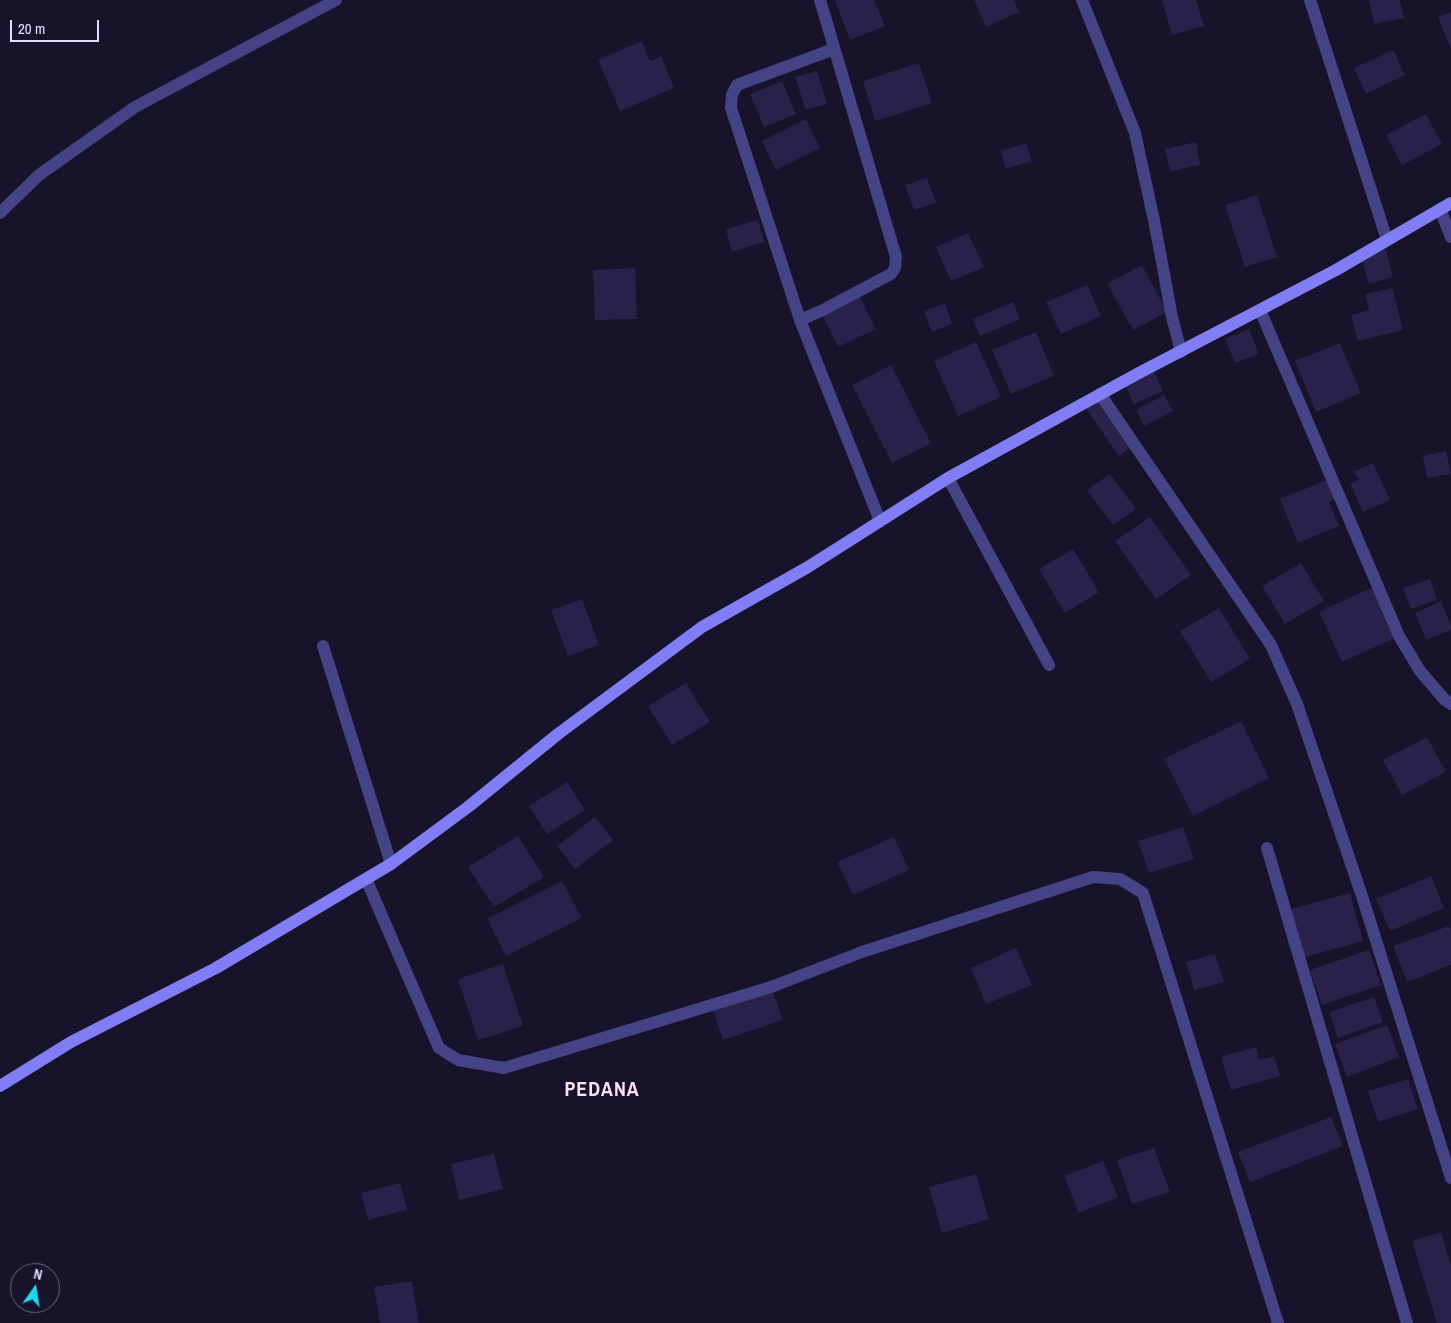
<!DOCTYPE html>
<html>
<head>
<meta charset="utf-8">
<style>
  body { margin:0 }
  #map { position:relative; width:1451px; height:1323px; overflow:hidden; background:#17132a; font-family:"Archivo Narrow",sans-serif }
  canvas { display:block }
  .north { position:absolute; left:10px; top:1263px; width:50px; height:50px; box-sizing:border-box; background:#17132a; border:1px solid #68657e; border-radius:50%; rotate:13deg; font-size:14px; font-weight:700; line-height:20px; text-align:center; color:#e2dffd }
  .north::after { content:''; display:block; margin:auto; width:18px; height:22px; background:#19d9ee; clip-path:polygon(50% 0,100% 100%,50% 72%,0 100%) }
  .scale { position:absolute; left:10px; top:20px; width:89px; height:22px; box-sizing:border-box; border:2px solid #e2dffd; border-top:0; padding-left:6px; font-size:15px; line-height:18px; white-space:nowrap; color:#e2dffd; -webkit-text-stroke:4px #17132a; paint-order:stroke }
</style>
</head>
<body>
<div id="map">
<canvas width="1451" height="1323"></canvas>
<div class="north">N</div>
<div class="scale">20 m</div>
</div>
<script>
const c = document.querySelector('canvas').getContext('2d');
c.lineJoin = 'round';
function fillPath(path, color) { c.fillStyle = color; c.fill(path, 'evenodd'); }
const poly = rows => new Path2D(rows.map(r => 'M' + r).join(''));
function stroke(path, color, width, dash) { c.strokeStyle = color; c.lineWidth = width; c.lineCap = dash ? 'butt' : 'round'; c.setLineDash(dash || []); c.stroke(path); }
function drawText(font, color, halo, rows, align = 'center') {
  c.font = font + ' "Archivo Narrow",sans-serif'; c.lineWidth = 4.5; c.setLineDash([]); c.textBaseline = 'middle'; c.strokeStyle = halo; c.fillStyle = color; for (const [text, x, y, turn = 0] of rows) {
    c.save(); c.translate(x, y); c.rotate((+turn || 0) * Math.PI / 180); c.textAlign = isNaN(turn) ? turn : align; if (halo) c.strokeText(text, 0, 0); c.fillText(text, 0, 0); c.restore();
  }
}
fillPath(poly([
  [838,0,874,0,885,26,850,40,835,1],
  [974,0,1014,0,1019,12,986,27],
  [1162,0,1196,0,1204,26,1172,35],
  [1369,0,1400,0,1404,18,1374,24],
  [1451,12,1451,49,1438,17],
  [642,41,650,61,661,56,674,88,620,111,598,60],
  [1393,50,1405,75,1366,94,1354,68],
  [919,63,932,103,875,121,863,81],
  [817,71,827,104,806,110,795,77],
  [782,81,796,114,764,127,750,94],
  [1426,114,1442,144,1402,165,1386,135],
  [806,119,820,148,776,170,762,141],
  [1196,142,1200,165,1170,171,1165,149],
  [1026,143,1032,161,1006,169,1001,151],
  [927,178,936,203,914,210,905,185],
  [1257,195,1277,257,1245,267,1225,205],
  [758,220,764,242,732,252,726,229],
  [968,233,984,267,951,281,936,247],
  [1386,249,1393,277,1369,284,1361,255],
  [1142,265,1167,312,1133,330,1107,284],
  [635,268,637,319,595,320,593,270],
  [1087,285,1101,316,1061,334,1046,302],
  [1392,288,1403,330,1358,341,1351,315,1369,310,1365,294],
  [859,295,876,329,838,347,821,313],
  [1013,302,1020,319,980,336,972,319],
  [945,303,952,324,932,332,924,311],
  [1249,329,1259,354,1235,363,1225,339],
  [1036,332,1054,376,1011,394,992,350],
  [976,342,1001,397,958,416,934,361],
  [1340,343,1361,393,1316,412,1295,361],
  [891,365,931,443,892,463,852,385],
  [1153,370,1163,391,1134,404,1124,383],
  [1103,394,1137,443,1119,456,1085,407],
  [1164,395,1173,411,1144,426,1136,410],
  [1446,451,1451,474,1427,478,1423,456],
  [1373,463,1390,500,1363,512,1350,484,1359,480,1354,472],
  [1110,474,1136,509,1113,525,1087,490],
  [1327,480,1335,499,1329,502,1339,526,1298,543,1280,499],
  [1150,517,1191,575,1156,599,1115,541],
  [1073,549,1099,592,1065,613,1039,569],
  [1301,563,1324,601,1285,624,1262,586],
  [1430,579,1437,600,1411,609,1403,588],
  [1375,586,1399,636,1342,662,1319,612],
  [582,599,599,645,568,656,551,610],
  [1441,601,1451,626,1451,630,1426,640,1415,613],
  [1219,608,1250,659,1211,682,1180,631],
  [686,683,710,722,672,745,648,706],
  [1241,721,1269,778,1193,816,1164,759],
  [1427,737,1446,772,1402,795,1383,760],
  [567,782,585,810,547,834,529,806],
  [595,817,613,840,575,869,557,846],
  [1183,827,1194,859,1149,873,1138,841],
  [518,836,544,877,494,907,468,867],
  [894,837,909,870,853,895,837,862],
  [1431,876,1444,908,1390,931,1376,899],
  [562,881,582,918,506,956,487,919],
  [1350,893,1363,941,1305,957,1291,909],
  [1449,926,1451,931,1451,965,1407,982,1393,946],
  [1016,948,1032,985,986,1004,971,968],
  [1369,950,1381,985,1322,1005,1310,970],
  [1215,954,1224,982,1194,990,1186,962],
  [503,964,523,1026,478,1040,458,979],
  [771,987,783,1020,723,1040,712,1007],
  [1374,997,1383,1022,1338,1038,1329,1012],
  [1387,1025,1399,1057,1347,1077,1335,1044],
  [1256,1047,1259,1060,1274,1056,1280,1076,1231,1090,1221,1057],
  [1408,1079,1418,1109,1378,1122,1368,1091],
  [1331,1117,1343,1146,1250,1182,1238,1152],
  [1154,1148,1170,1192,1132,1204,1117,1160],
  [494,1154,503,1189,459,1200,451,1164],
  [1103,1161,1118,1197,1079,1213,1064,1176],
  [976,1174,989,1219,942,1233,929,1187],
  [400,1183,407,1210,368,1220,361,1193],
  [1441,1232,1451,1265,1451,1323,1437,1323,1412,1241],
  [412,1281,419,1323,380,1323,374,1287]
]), '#29214a');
stroke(poly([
  [820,0,896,257,895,268,891,274,821,311,800,320,880,521],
  [1082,0,1135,133,1155,225,1172,317,1181,352],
  [1310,0,1387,240],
  [1440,209,1451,237],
  [0,213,39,175,135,107,336,0],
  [1260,310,1399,636,1420,671,1444,699,1451,704],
  [800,320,731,108,732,95,737,85,834,49],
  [1100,394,1271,645,1297,704,1361,893,1451,1178],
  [948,478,1049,665],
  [323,646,391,864],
  [1267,848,1407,1323],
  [366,879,439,1048,458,1060,504,1068,771,987,862,952,1093,877,1120,879,1143,893,1278,1323]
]), '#454285', 12);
stroke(poly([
  [0,1086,71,1042,216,968,391,864,468,807,558,734,702,627,808,567,948,478,1137,374,1336,270,1451,203]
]), '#807df5', 12);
c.letterSpacing = '1px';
drawText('bold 20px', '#fde0f2', '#17132a', [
  ["PEDANA",602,1091]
]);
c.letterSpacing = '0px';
</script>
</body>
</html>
